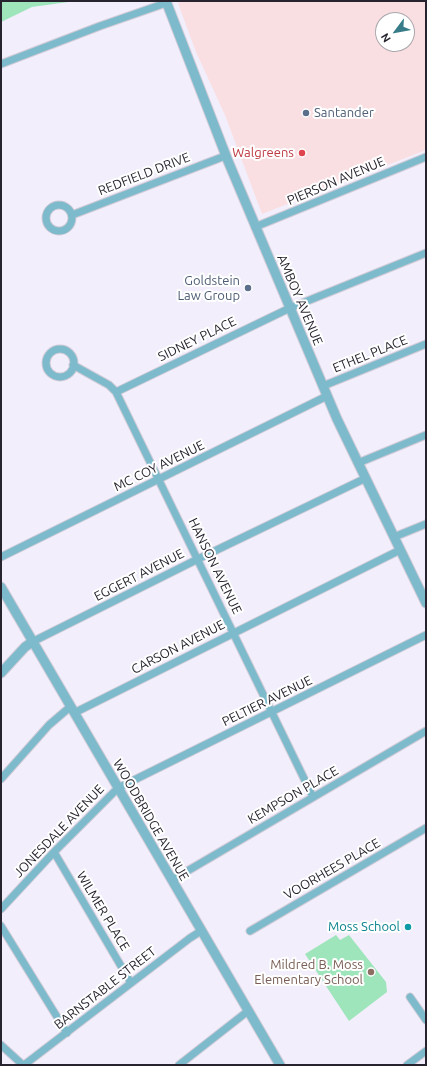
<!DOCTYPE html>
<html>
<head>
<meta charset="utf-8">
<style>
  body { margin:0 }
  #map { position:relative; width:427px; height:1066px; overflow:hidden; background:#f2eefb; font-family:Ubuntu,sans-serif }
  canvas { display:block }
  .frame { position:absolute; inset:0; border:2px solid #28242f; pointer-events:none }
  .north { position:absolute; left:375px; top:12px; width:40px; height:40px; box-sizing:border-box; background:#fff; border:1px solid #a9a7ac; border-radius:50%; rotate:238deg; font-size:11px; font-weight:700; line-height:16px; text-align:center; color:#28242f }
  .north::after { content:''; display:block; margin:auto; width:14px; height:18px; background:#387c8a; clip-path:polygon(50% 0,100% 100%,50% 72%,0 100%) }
</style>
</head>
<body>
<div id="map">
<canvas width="427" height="1066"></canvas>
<div class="frame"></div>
<div class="north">N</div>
</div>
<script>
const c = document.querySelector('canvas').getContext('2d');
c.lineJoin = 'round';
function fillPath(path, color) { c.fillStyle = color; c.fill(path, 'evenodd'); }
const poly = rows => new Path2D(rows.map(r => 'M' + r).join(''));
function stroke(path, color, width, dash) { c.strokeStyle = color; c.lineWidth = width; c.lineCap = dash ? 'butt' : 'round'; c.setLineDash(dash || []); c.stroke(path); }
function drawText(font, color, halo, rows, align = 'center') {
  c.font = font + ' Ubuntu,sans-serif'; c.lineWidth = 4; c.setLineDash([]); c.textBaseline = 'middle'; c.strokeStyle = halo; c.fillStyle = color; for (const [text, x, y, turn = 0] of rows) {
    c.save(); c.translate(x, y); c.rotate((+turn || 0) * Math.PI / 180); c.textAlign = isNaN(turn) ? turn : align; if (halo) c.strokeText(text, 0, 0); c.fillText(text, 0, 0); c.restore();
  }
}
fillPath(poly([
  [184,1,426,1,426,150,262,214,225,115,196,52,178,3],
  [383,20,407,20,407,44,383,44]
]), '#fadfe2');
fillPath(poly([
  [1,1,76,1,32,7,1,22],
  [336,935,340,940,349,935,386,982,387,992,349,1021,305,954]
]), '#9fe5bc');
const minor = poly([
  [1,64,100,26,166,3],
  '46 218a13 13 0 1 1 26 0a13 13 0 1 1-26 0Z',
  [72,215,225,156],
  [255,227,426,157],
  '46 363a14 14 0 1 1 28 0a14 14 0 1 1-28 0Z',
  [73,365,109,385,116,392,313,797],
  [323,386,426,344],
  [116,392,290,308,426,253],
  [358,463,426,435],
  [394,537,426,524],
  [1,557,327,396],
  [32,642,198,559,366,478],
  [74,713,400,550],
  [1,779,49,725,70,707],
  [54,852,131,983],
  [172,880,426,731],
  [1,909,54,852,118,788,426,635],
  [1,926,67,1033],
  [250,931,426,828],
  [410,997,426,1020],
  [1,1045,23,1065],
  [24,1065,190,938,201,931],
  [179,1065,248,1011],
  [407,1065,426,1051]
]);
const tertiary = poly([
  [166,1,228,161,323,386,337,419,426,603],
  [1,587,280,1065],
  [1,673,25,647,32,642]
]);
stroke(minor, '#cecad6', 9);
stroke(tertiary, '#cecad6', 11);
stroke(minor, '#7dbbcc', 7);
stroke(tertiary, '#7dbbcc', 9);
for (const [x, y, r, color] of [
  [306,113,4,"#5c6f8a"],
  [302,153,4,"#e0444e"],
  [248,288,4,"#5c6f8a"],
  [408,927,4,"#0f9aa8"],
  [371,972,4,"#8d6e63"]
]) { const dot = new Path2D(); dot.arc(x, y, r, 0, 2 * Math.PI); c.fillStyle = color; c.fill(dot); stroke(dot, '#fff', 1.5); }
drawText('13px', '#4e5e75', '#fff', [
  ["Santander",314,113],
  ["Goldstein",240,281,"right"],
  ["Law Group",240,296,"right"]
], 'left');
drawText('13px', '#be3a42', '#fff', [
  ["Walgreens",294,153]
], 'right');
drawText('13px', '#28242f', '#fff', [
  ["REDFIELD DRIVE",144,174,-21],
  ["PIERSON AVENUE",336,181,-23],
  ["AMBOY AVENUE",300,300,67],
  ["SIDNEY PLACE",197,339,-26],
  ["ETHEL PLACE",370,354,-22],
  ["MC COY AVENUE",159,466,-26],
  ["HANSON AVENUE",215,566,64],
  ["EGGERT AVENUE",139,575,-27],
  ["CARSON AVENUE",178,647,-27],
  ["PELTIER AVENUE",267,701,-26],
  ["KEMPSON PLACE",293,795,-30],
  ["WOODBRIDGE AVENUE",151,820,60],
  ["JONESDALE AVENUE",59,831,-46],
  ["VOORHEES PLACE",332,869,-30],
  ["WILMER PLACE",103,911,59],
  ["BARNSTABLE STREET",105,988,-38]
]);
drawText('13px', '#0d838f', '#fff', [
  ["Moss School",400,927]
], 'right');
drawText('13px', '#785e54', '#fff', [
  ["Mildred B. Moss",363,965],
  ["Elementary School",363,980]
], 'right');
</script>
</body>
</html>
